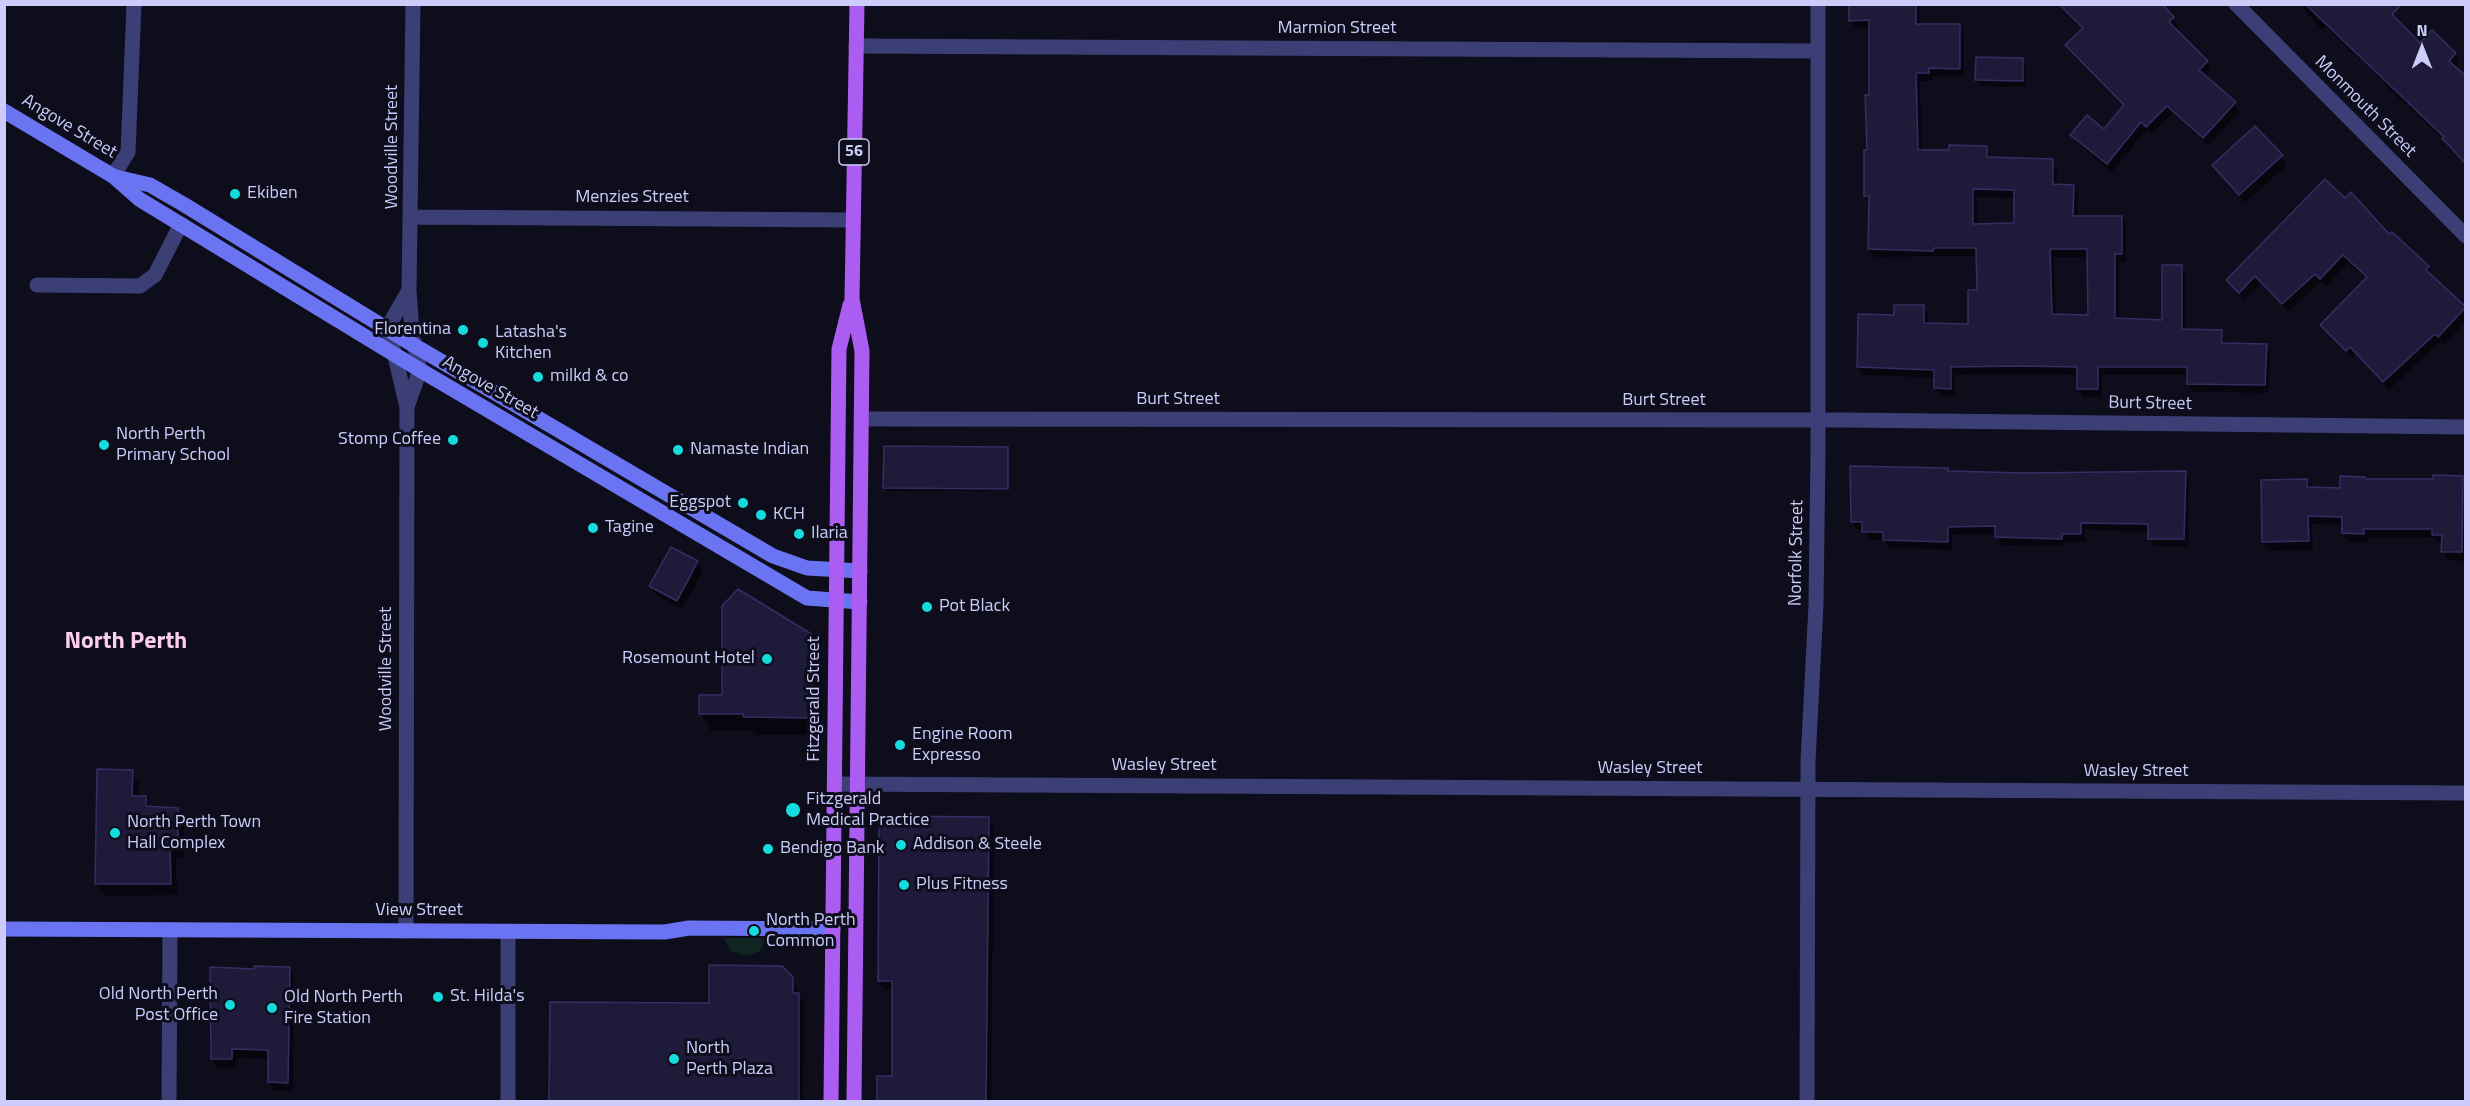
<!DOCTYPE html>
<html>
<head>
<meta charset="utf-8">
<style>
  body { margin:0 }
  #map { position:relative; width:2470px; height:1106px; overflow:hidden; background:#0e0d1b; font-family:"Titillium Web",sans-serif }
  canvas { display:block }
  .frame { position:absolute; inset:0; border:6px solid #cccbfa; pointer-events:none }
  .north { position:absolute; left:2392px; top:18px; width:60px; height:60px; -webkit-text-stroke:4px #0e0d1b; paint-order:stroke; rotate:0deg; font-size:16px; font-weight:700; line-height:24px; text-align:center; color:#cccbfa }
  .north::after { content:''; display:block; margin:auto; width:21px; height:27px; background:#cccbfa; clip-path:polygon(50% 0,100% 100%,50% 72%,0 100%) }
</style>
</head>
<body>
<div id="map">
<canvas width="2470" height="1106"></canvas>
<div class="frame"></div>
<div class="north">N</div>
</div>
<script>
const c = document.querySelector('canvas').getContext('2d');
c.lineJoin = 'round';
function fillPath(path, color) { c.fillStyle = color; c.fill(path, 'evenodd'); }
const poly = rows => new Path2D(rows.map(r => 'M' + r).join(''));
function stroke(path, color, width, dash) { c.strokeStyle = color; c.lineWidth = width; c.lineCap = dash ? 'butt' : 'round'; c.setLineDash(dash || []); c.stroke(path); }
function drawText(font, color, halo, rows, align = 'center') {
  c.font = font + ' "Titillium Web",sans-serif'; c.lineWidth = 6; c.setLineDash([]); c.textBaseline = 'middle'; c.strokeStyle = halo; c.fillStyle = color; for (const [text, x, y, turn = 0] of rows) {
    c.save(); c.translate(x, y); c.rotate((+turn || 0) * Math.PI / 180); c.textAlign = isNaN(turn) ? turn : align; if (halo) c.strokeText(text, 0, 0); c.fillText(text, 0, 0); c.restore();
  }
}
fillPath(poly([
  [723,938,767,938,760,951,747,956,732,952]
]), '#102422');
fillPath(poly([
  [1869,4,1919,4,1920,25,1959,25,1964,34,1964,77,1933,76,1933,81,1920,81,1922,152,1951,152,1986,147,1991,159,2052,161,2057,169,2057,186,2073,186,2078,195,2077,217,2122,217,2126,226,2126,262,2119,262,2119,320,2163,321,2181,267,2186,275,2186,330,2221,331,2226,344,2266,345,2270,354,2269,393,2193,392,2188,383,2189,375,2102,375,2102,397,2083,397,2078,388,2078,375,2026,374,1955,375,1955,397,1940,396,1935,388,1936,378,1863,375,1858,367,1895,317,1923,307,1928,315,1928,324,1970,325,1978,292,1978,256,1874,257,1869,249,1870,204,1865,195,1871,28,1856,29,1851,20],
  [1977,197,2016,198,2016,225,1977,225],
  [2054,257,2089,257,2089,317,2056,316],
  [2160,4,2173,18,2178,27,2175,30,2207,62,2212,70,2205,77,2234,103,2239,112,2208,146,2173,113,2152,134,2147,129,2112,172,2077,143,2072,135,2104,131,2124,107,2072,54,2067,46,2083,30,2062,6],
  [2305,4,2386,4,2420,45,2455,54,2460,62,2454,68,2466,78,2466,165,2444,140,2390,90,2361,58,2360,60,2326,27,2322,30,2308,14,2303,6],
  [1977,59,2022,60,2026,65,2026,87,1980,86,1977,80],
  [2281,156,2287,165,2245,203,2214,165],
  [2392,234,2428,267,2432,277,2465,309,2466,322,2444,345,2440,342,2389,390,2356,354,2352,358,2322,325,2367,279,2348,263,2326,286,2321,281,2288,312,2261,283,2245,300,2228,280],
  [1007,448,1009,491,887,491,885,488],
  [1852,468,2024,475,2185,472,2189,480,2188,547,2154,547,2149,532,2085,530,2085,542,2066,542,2066,546,2001,545,1997,534,1952,535,1952,550,1889,548,1885,540,1869,540,1864,530,1857,530,1852,522],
  [2435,477,2466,477,2466,561,2448,560,2443,552,2443,543,2439,543,2435,537,2368,538,2368,542,2349,542,2344,533,2344,525,2312,524,2313,550,2269,551,2264,542,2306,480,2311,488,2341,489,2366,481,2435,480],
  [671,549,697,563,703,572,682,609,656,595,651,586],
  [812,636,822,654,822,735,755,735,753,731,711,731,701,713],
  [132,772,139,784,139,798,145,798,151,808,177,810,184,822,184,857,176,858,177,895,104,896,96,884],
  [988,819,994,828,991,1102,878,1102,879,1078,893,1078,894,990,885,990,879,981,881,827],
  [289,968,294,977,293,1091,274,1091,269,1082,269,1059,236,1058,236,1067,218,1068,213,1059,256,971],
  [792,978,804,1004,803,1102,551,1102,551,1003,710,1004]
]), '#0007');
const building = poly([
  [1849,4,1916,4,1916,24,1960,24,1960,69,1929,68,1929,73,1916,73,1918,150,1949,150,1949,145,1987,146,1987,157,2053,159,2053,184,2074,185,2073,216,2122,216,2122,254,2115,254,2115,318,2162,320,2162,265,2182,265,2182,329,2222,330,2222,343,2267,344,2265,385,2187,384,2187,367,2098,367,2098,389,2077,389,2077,367,2020,366,1951,367,1951,389,1934,388,1934,370,1857,367,1858,314,1894,315,1894,305,1924,305,1924,323,1968,324,1968,290,1977,290,1976,248,1934,248,1933,251,1868,249,1869,196,1864,196,1864,150,1867,150,1865,95,1869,95,1869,20,1849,21,1849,4],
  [1973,189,2014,190,2014,223,1973,224,1973,189],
  [2050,249,2087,249,2088,315,2052,314,2050,249],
  [2059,4,2162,4,2174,17,2169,22,2208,61,2199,70,2236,102,2203,138,2167,106,2146,127,2141,122,2107,164,2070,135,2087,115,2104,129,2124,105,2065,45,2083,28,2059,4],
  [2305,4,2402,4,2392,14,2420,43,2432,30,2456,53,2449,61,2466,76,2466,164,2442,138,2444,137,2305,4],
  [1976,57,2023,58,2023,81,1975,80,1976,57],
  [2255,126,2283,155,2239,195,2212,165,2255,126],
  [2325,179,2345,198,2351,192,2389,234,2392,232,2429,266,2426,270,2466,307,2438,337,2435,334,2383,382,2350,347,2346,351,2320,325,2367,277,2343,255,2320,279,2315,274,2282,304,2255,276,2239,293,2226,280,2325,179],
  [884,446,1008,447,1008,489,883,488,884,446],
  [1850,466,1948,468,1948,471,2024,473,2186,471,2184,539,2148,539,2148,524,2081,523,2081,534,2062,534,2062,539,1995,537,1995,526,1948,527,1948,542,1883,540,1883,532,1862,532,1862,522,1851,522,1850,466],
  [2433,475,2463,476,2462,552,2441,552,2442,535,2432,535,2432,529,2364,529,2364,534,2342,533,2342,517,2308,516,2309,541,2262,542,2261,480,2307,479,2307,487,2340,488,2340,476,2365,477,2365,479,2433,479,2433,475],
  [671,547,698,561,677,601,649,586,671,547],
  [738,589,813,635,813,718,743,717,743,714,699,714,699,695,722,695,722,606,738,589],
  [97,769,133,770,132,796,146,796,146,806,178,808,178,845,170,846,171,884,95,884,97,769],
  [890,816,989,817,986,1101,877,1101,877,1076,892,1076,892,981,878,981,879,826,890,816],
  [709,965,782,966,793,977,793,993,799,993,799,1101,549,1101,550,1002,709,1003,709,965],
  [254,966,290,967,288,1083,268,1082,268,1050,232,1049,232,1059,211,1059,210,967,254,969,254,966]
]);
fillPath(building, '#1e1a3a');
stroke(building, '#342e64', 1.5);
stroke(poly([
  [2236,4,2466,236],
  [856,46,1817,51],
  [113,176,128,152,134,4],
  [412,217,853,220],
  [37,285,140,286,155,275,181,224],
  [407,407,420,370,412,334,409,290,413,4],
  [862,419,1845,420,2466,427],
  [834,784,2466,793],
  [406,931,407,407,388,327,409,290],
  [508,931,508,1102],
  [169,1102,170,930],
  [1807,1102,1808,761,1816,605,1818,451,1818,4]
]), '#3b3f76', 15);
stroke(poly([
  [4,111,113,176,139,199,420,370,807,598,860,602],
  [116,177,150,185,183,204,415,346,773,556,807,568,860,571],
  [4,929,665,932,689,928,833,929]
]), '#6a74f2', 15);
stroke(poly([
  [831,1102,839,349,850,305],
  [854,1102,862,351,852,299,857,4]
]), '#ab5cf1', 15);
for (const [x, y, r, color] of [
  [235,194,6,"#14dcde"],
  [463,330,6,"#14dcde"],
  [483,343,6,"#14dcde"],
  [538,377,6,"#14dcde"],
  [453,440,6,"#14dcde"],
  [104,445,6,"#14dcde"],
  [678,450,6,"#14dcde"],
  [743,503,6,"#14dcde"],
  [761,515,6,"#14dcde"],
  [593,528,6,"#14dcde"],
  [799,534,6,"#14dcde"],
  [927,607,6,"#14dcde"],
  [767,659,6,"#14dcde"],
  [900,745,6,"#14dcde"],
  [793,810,8,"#14dcde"],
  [115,833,6,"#14dcde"],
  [901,845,6,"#14dcde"],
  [768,849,6,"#14dcde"],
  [904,885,6,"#14dcde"],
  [754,931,6,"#14dcde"],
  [438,997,6,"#14dcde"],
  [230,1005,6,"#14dcde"],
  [272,1008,6,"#14dcde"],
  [674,1059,6,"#14dcde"]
]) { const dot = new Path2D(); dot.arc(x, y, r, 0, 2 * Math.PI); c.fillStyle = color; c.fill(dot); stroke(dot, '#0e0d1b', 2); }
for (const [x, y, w] of [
  [854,152,30]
]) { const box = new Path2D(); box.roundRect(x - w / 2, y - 13, w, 26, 4.5); c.fillStyle = '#0e0d1b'; c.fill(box); stroke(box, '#cccbfa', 1.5); }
drawText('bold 16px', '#cccbfa', null, [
  ["56",854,152]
]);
drawText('18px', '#cccbfa', '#0e0d1b', [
  ["Marmion Street",1337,29],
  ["Monmouth Street",2365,107,45],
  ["Angove Street",69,127,31],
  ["Woodville Street",393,147,-90],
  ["Menzies Street",632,198],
  ["Angove Street",490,388,30],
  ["Burt Street",1178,400],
  ["Burt Street",1664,401],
  ["Burt Street",2150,404,1],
  ["Norfolk Street",1797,553,-89],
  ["Woodville Street",387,669,-90],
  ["Fitzgerald Street",815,699,-90],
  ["Wasley Street",1164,766],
  ["Wasley Street",1650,769],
  ["Wasley Street",2136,772],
  ["View Street",419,911]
]);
drawText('18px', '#cccbfa', '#0e0d1b', [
  ["Ekiben",247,194],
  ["Florentina",451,330,"right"],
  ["Latasha's",495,333],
  ["Kitchen",495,354],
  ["milkd & co",550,377],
  ["North Perth",116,435],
  ["Primary School",116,456],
  ["Stomp Coffee",441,440,"right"],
  ["Namaste Indian",690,450],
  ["Eggspot",731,503,"right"],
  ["KCH",773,515],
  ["Tagine",605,528],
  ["Ilaria",811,534],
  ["Pot Black",939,607],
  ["Rosemount Hotel",755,659,"right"],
  ["Engine Room",912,735],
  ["Expresso",912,756],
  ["Fitzgerald",806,800],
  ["Medical Practice",806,821],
  ["North Perth Town",127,823],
  ["Hall Complex",127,844],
  ["Addison & Steele",913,845],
  ["Bendigo Bank",780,849],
  ["Plus Fitness",916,885],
  ["North Perth",766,921],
  ["Common",766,942],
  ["Old North Perth",218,995,"right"],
  ["Post Office",218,1016,"right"],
  ["St. Hilda's",450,997],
  ["Old North Perth",284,998],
  ["Fire Station",284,1019],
  ["North",686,1049],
  ["Perth Plaza",686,1070]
], 'left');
drawText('bold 24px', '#fbcdee', '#0e0d1b', [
  ["North Perth",126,642]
]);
</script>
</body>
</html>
